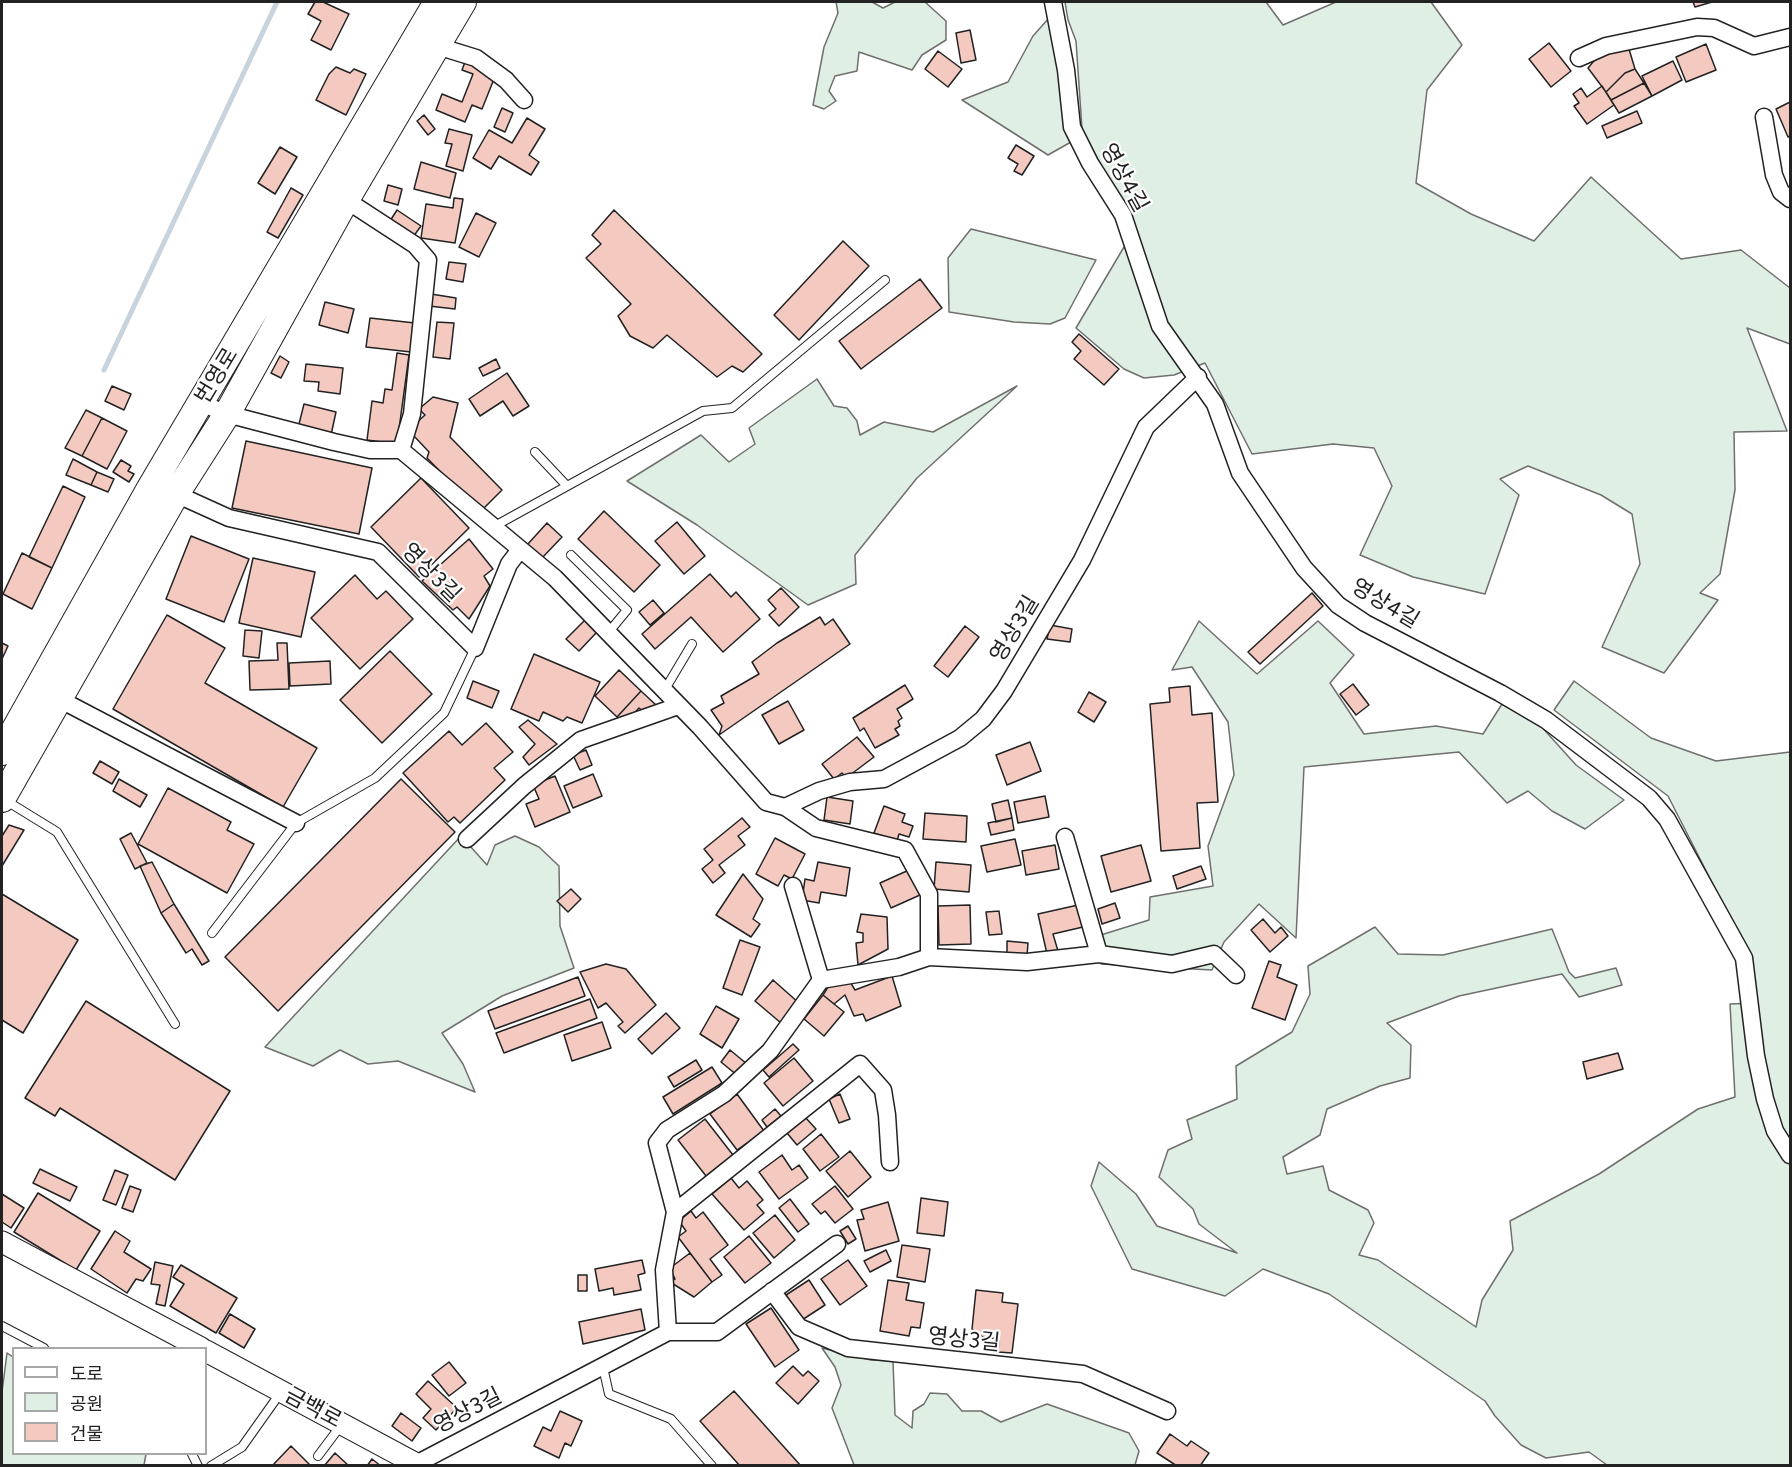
<!DOCTYPE html>
<html>
<head>
<meta charset="utf-8">
<style>
  body { margin:0 }
  #map { position:relative; width:1792px; height:1467px; overflow:hidden; background:#fff; font-family:Figtree,"Noto Sans KR",sans-serif }
  canvas { display:block }
  .frame { position:absolute; inset:0; border:3px solid #222; pointer-events:none }
  .legend { position:absolute; left:12px; top:1347px; width:195px; height:108px; box-sizing:border-box; background:#fff; border:2px solid #a7a7a7; margin:0; padding:8px 10px; list-style:none; font-size:18px; color:#222 }
  .legend li { display:flex; align-items:center; gap:12px; height:30px }
  .legend b { width:30px; border:2px solid #a7a7a7 }
</style>
</head>
<body>
<div id="map">
<canvas width="1792" height="1467"></canvas>
<div class="frame"></div>
<ul class="legend">
<li><b style="height:8px;background:#fff"></b>도로</li>
<li><b style="height:16px;background:#e0efe3"></b>공원</li>
<li><b style="height:16px;background:#f3c9c0"></b>건물</li>
</ul>
</div>
<script>
const c = document.querySelector('canvas').getContext('2d');
c.lineJoin = 'round';
function fillPath(path, color) { c.fillStyle = color; c.fill(path, 'evenodd'); }
const poly = rows => new Path2D(rows.map(r => 'M' + r).join(''));
function stroke(path, color, width, dash) { c.strokeStyle = color; c.lineWidth = width; c.lineCap = dash ? 'butt' : 'round'; c.setLineDash(dash || []); c.stroke(path); }
function drawText(font, color, halo, rows, align = 'center') {
  c.font = font + ' Figtree,"Noto Sans KR",sans-serif'; c.lineWidth = 4.5; c.setLineDash([]); c.textBaseline = 'middle'; c.strokeStyle = halo; c.fillStyle = color; for (const [text, x, y, turn = 0] of rows) {
    c.save(); c.translate(x, y); c.rotate((+turn || 0) * Math.PI / 180); c.textAlign = isNaN(turn) ? turn : align; if (halo) c.strokeText(text, 0, 0); c.fillText(text, 0, 0); c.restore();
  }
}
const green = poly([
  [836,2,872,2,883,8,895,2,925,2,946,21,946,40,922,55,912,70,859,52,857,71,835,76,829,91,836,101,824,109,813,105,824,47,838,13,836,2],
  [1065,2,1266,2,1283,25,1336,2,1431,2,1462,45,1427,90,1416,183,1471,214,1534,241,1591,177,1681,259,1741,250,1790,288,1790,344,1747,328,1787,431,1734,432,1735,490,1720,574,1700,593,1718,600,1664,673,1602,647,1640,564,1632,514,1601,495,1528,466,1500,479,1519,495,1485,594,1413,577,1360,555,1392,486,1374,448,1333,444,1252,454,1205,363,1174,375,1144,378,1124,369,1076,328,1124,247,1138,236,1082,129,1076,41,1068,20,1065,2],
  [1049,18,1071,142,1048,155,962,100,1008,82,1033,36,1049,18],
  [971,229,1096,260,1065,318,1050,324,1014,322,949,312,948,258,971,229],
  [817,379,834,406,847,408,857,421,860,435,884,422,933,432,1017,386,917,478,855,555,856,584,808,605,697,525,627,481,701,435,729,462,755,444,749,428,817,379],
  [1199,621,1257,674,1318,621,1354,655,1330,683,1364,734,1436,726,1483,734,1502,704,1539,724,1576,765,1624,800,1585,829,1552,811,1528,791,1507,803,1459,752,1304,767,1296,938,1259,904,1224,942,1212,970,1101,964,1088,939,1149,920,1150,897,1213,886,1208,846,1234,775,1228,722,1192,667,1172,670,1199,621],
  [1574,681,1651,738,1716,761,1790,752,1790,1465,1607,1465,1589,1452,1546,1458,1521,1445,1495,1416,1485,1401,1329,1294,1263,1269,1225,1296,1132,1269,1091,1186,1099,1162,1136,1194,1157,1226,1237,1253,1199,1224,1193,1209,1159,1177,1168,1150,1192,1139,1187,1120,1237,1099,1236,1066,1292,1032,1310,994,1308,966,1375,927,1398,954,1443,955,1552,929,1569,972,1575,978,1616,968,1622,985,1579,997,1562,974,1459,996,1387,1023,1411,1045,1410,1078,1380,1086,1327,1109,1320,1135,1283,1157,1287,1174,1323,1166,1329,1190,1368,1210,1374,1223,1359,1255,1378,1260,1476,1327,1482,1300,1513,1250,1510,1221,1599,1174,1698,1109,1735,1097,1730,1004,1755,1003,1750,957,1668,796,1554,710,1574,681],
  [461,836,487,865,495,845,515,836,539,847,559,866,560,926,574,968,502,996,442,1033,463,1064,475,1092,398,1061,368,1064,340,1050,313,1066,265,1047,461,836],
  [822,1348,871,1360,893,1361,895,1415,912,1428,913,1411,924,1404,930,1393,947,1394,962,1411,981,1411,1001,1422,1047,1404,1129,1433,1139,1451,1135,1465,854,1465,832,1408,841,1385,835,1367,822,1348],
  [7,1353,13,1357,14,1454,146,1454,144,1465,2,1465,2,1392,7,1353]
]);
fillPath(green, '#e0efe3');
stroke(green, '#6f6f6f', 1.5);
stroke(poly([
  [104,370,277,2]
]), '#c7d3dd', 5);
const building = poly([
  [315,2,323,2,349,14,331,50,311,40,321,21,308,14,315,2],
  [1693,2,1712,2,1695,7,1693,2],
  [970,30,976,60,961,63,956,33,970,30],
  [1549,43,1571,71,1551,87,1529,59,1549,43],
  [1706,44,1716,70,1686,82,1676,57,1706,44],
  [1629,49,1635,69,1625,73,1606,92,1588,68,1598,56,1629,49],
  [938,51,962,69,948,87,925,69,938,51],
  [1673,61,1682,80,1652,96,1642,76,1673,61],
  [465,62,496,74,482,109,472,105,465,122,436,110,442,94,462,102,473,74,462,70,465,62],
  [336,67,350,73,354,69,366,74,346,115,316,100,329,74,336,67],
  [1635,69,1644,83,1611,100,1606,92,1625,73,1635,69],
  [1644,83,1652,96,1619,113,1611,100,1644,83],
  [1602,86,1614,105,1587,124,1574,106,1579,103,1573,94,1581,88,1587,97,1602,86],
  [1790,102,1790,136,1788,137,1776,109,1790,102],
  [502,108,513,113,505,132,494,127,502,108],
  [1637,111,1642,123,1607,138,1602,126,1637,111],
  [424,115,435,129,428,135,417,121,424,115],
  [527,118,545,129,529,155,539,162,531,175,499,156,491,169,473,158,489,130,512,143,527,118],
  [449,129,472,135,463,171,446,166,452,144,445,143,449,129],
  [1016,145,1034,156,1022,175,1014,171,1018,164,1008,158,1016,145],
  [280,147,297,157,275,194,258,183,280,147],
  [421,162,456,173,450,198,414,189,421,162],
  [388,185,402,189,398,205,384,201,388,185],
  [291,188,303,195,278,238,267,232,291,188],
  [454,198,463,199,455,243,421,238,426,204,453,208,454,198],
  [397,210,421,226,413,237,390,221,397,210],
  [614,210,762,354,743,372,732,366,717,377,667,335,653,348,630,336,618,316,631,304,586,258,601,244,592,235,614,210],
  [476,213,496,223,479,257,459,247,476,213],
  [843,241,869,266,799,340,774,315,843,241],
  [449,262,466,264,463,282,446,279,449,262],
  [920,279,942,308,861,369,839,341,920,279],
  [431,294,456,298,455,309,429,306,431,294],
  [325,302,354,309,348,333,319,325,325,302],
  [370,318,415,323,411,352,366,347,370,318],
  [437,322,454,323,450,359,433,357,437,322],
  [1079,334,1119,369,1104,385,1074,359,1081,351,1072,342,1079,334],
  [397,353,409,355,397,444,367,440,372,401,383,403,385,389,392,390,397,353],
  [280,356,289,362,281,378,271,373,280,356],
  [496,359,500,368,483,376,479,368,496,359],
  [306,364,343,368,340,394,318,391,319,382,304,381,306,364],
  [507,373,529,406,513,416,503,401,480,416,469,399,507,373],
  [112,386,131,394,124,410,105,401,112,386],
  [433,397,458,403,450,437,502,490,480,512,427,458,429,452,413,435,415,424,425,415,419,409,433,397],
  [304,404,336,412,331,435,298,428,304,404],
  [86,410,102,418,82,456,65,448,86,410],
  [102,418,127,431,107,469,82,456,102,418],
  [246,441,372,468,359,534,232,508,246,441],
  [73,459,97,472,91,485,66,475,73,459],
  [121,460,131,466,128,471,134,474,129,482,113,472,121,460],
  [97,472,114,479,108,492,91,485,97,472],
  [421,478,469,528,419,577,371,527,421,478],
  [63,486,85,497,52,568,29,557,63,486],
  [604,511,660,565,634,592,578,539,604,511],
  [677,522,705,556,684,574,655,541,677,522],
  [547,523,562,537,542,558,527,545,547,523],
  [191,536,249,559,224,622,166,599,191,536],
  [469,539,493,569,484,576,490,586,469,619,457,607,453,610,422,581,469,539],
  [22,553,52,568,32,609,3,594,22,553],
  [253,558,315,572,301,637,239,623,253,558],
  [710,574,731,597,736,592,760,619,723,652,691,617,655,649,642,634,710,574],
  [355,575,377,599,386,591,413,619,360,669,311,618,355,575],
  [781,588,799,607,779,626,769,615,776,609,768,600,781,588],
  [1312,593,1323,606,1260,664,1248,652,1312,593],
  [653,600,664,613,650,625,639,612,653,600],
  [167,615,225,648,205,683,317,748,283,807,113,709,167,615],
  [820,617,825,625,833,619,850,644,719,735,722,726,711,710,724,703,721,696,759,674,752,662,777,643,820,617],
  [585,620,597,632,579,651,566,639,585,620],
  [1050,625,1072,629,1070,642,1047,639,1050,625],
  [965,626,979,637,948,677,934,666,965,626],
  [245,630,262,631,259,658,243,656,245,630],
  [2,643,8,646,2,659,2,643],
  [277,643,287,643,289,689,250,690,249,661,278,660,277,643],
  [390,651,432,694,382,743,340,700,390,651],
  [534,654,600,682,582,723,567,717,563,721,543,712,539,721,511,709,534,654],
  [330,661,331,684,290,686,289,663,330,661],
  [619,670,641,691,617,717,595,696,619,670],
  [473,681,499,691,492,708,467,698,473,681],
  [1353,684,1369,705,1356,715,1340,694,1353,684],
  [905,685,913,699,897,709,902,718,898,721,900,726,895,729,899,735,875,748,864,728,860,731,853,718,905,685],
  [1190,686,1192,715,1212,713,1218,802,1197,803,1200,848,1161,851,1150,704,1170,702,1169,688,1190,686],
  [641,691,656,705,645,713,639,708,624,724,617,717,641,691],
  [1089,692,1106,702,1094,722,1078,712,1089,692],
  [788,701,804,730,779,744,762,715,788,701],
  [528,720,557,744,529,765,523,757,535,744,519,727,528,720],
  [486,723,513,752,494,768,505,780,460,823,454,817,448,822,403,773,449,731,462,745,486,723],
  [857,737,874,757,846,778,842,773,834,779,822,764,857,737],
  [1030,742,1041,771,1007,785,996,755,1030,742],
  [586,750,592,765,580,770,573,755,586,750],
  [100,761,119,772,112,784,93,773,100,761],
  [593,774,602,796,573,808,564,786,593,774],
  [555,776,570,812,535,827,526,804,539,799,533,785,555,776],
  [119,779,147,795,140,807,113,791,119,779],
  [401,779,455,832,278,1011,225,957,401,779],
  [168,788,231,822,227,830,254,844,227,893,138,844,168,788],
  [1045,796,1049,817,1018,823,1014,802,1045,796],
  [827,797,853,801,850,824,824,820,827,797],
  [1008,800,1012,818,996,822,992,804,1008,800],
  [884,806,905,814,902,822,913,826,909,837,899,834,897,841,874,833,884,806],
  [925,813,967,816,966,842,923,839,925,813],
  [742,818,750,827,738,836,745,845,719,865,725,873,713,883,702,869,713,860,704,849,742,818],
  [1012,818,1014,830,991,835,988,823,1012,818],
  [9,825,24,830,2,866,2,836,9,825],
  [131,833,147,863,135,869,120,839,131,833],
  [775,838,805,854,792,879,784,875,778,886,756,874,775,838],
  [1015,839,1021,865,987,872,981,846,1015,839],
  [1055,845,1059,869,1026,875,1022,851,1055,845],
  [1141,845,1151,881,1111,892,1101,856,1141,845],
  [152,862,174,904,161,913,140,866,152,862],
  [818,862,850,868,846,896,821,892,819,903,802,900,805,879,814,881,818,862],
  [936,862,971,865,969,892,934,889,936,862],
  [1201,866,1206,879,1177,889,1173,876,1201,866],
  [909,870,920,895,891,908,880,883,909,870],
  [743,874,763,899,753,919,760,924,751,937,716,915,743,874],
  [571,889,581,899,568,912,557,901,571,889],
  [2,894,78,940,23,1033,2,1020,2,894],
  [1115,903,1120,918,1102,924,1098,909,1115,903],
  [174,904,209,961,202,965,192,949,186,953,161,913,174,904],
  [970,905,971,944,939,945,938,906,970,905],
  [1078,905,1083,927,1053,934,1058,951,1047,954,1038,914,1078,905],
  [999,911,1002,934,989,935,986,912,999,911],
  [861,914,887,917,888,949,858,965,856,943,863,942,863,933,857,932,861,914],
  [1263,919,1275,933,1281,927,1288,936,1270,952,1251,930,1263,919],
  [740,940,760,947,742,995,723,988,740,940],
  [1007,941,1028,943,1027,956,1007,955,1007,941],
  [1269,961,1281,965,1277,977,1297,985,1285,1020,1252,1008,1269,961],
  [606,964,626,969,656,1005,625,1033,618,1026,623,1022,606,1003,598,1008,580,972,606,964],
  [892,976,901,1006,866,1021,863,1014,854,1016,845,995,834,1004,823,995,828,987,849,980,855,990,892,976],
  [578,977,585,996,495,1029,488,1011,578,977],
  [773,980,799,1003,781,1023,755,1001,773,980],
  [823,995,844,1012,824,1036,804,1019,823,995],
  [590,999,597,1018,504,1053,496,1033,590,999],
  [86,1001,230,1091,175,1180,60,1108,55,1116,25,1098,86,1001],
  [716,1006,739,1019,722,1048,700,1034,716,1006],
  [666,1013,680,1028,652,1054,638,1039,666,1013],
  [602,1022,611,1048,572,1061,564,1035,602,1022],
  [793,1044,799,1050,769,1077,763,1070,793,1044],
  [730,1050,747,1064,738,1076,721,1062,730,1050],
  [1618,1053,1623,1069,1587,1079,1583,1062,1618,1053],
  [794,1058,813,1081,783,1106,764,1083,794,1058],
  [696,1060,702,1070,674,1087,668,1077,696,1060],
  [712,1067,722,1083,673,1114,663,1097,712,1067],
  [737,1094,764,1131,737,1150,710,1114,737,1094],
  [840,1094,850,1119,839,1123,829,1099,840,1094],
  [775,1109,781,1116,767,1127,762,1120,775,1109],
  [805,1117,816,1129,797,1145,787,1133,805,1117],
  [705,1119,733,1155,706,1176,678,1140,705,1119],
  [821,1134,839,1157,820,1171,803,1149,821,1134],
  [850,1151,871,1177,848,1197,826,1171,850,1151],
  [782,1155,792,1170,799,1165,808,1178,779,1199,759,1172,782,1155],
  [40,1169,77,1187,70,1201,33,1183,40,1169],
  [115,1170,128,1175,116,1205,103,1200,115,1170],
  [731,1178,739,1188,747,1181,763,1200,757,1205,764,1213,744,1230,712,1194,731,1178],
  [130,1186,141,1190,133,1212,122,1208,130,1186],
  [835,1186,853,1209,835,1223,825,1211,821,1214,812,1204,835,1186],
  [38,1193,100,1231,76,1270,14,1232,38,1193],
  [2,1194,24,1208,11,1228,2,1222,2,1194],
  [921,1198,948,1202,944,1236,917,1233,921,1198],
  [790,1199,809,1224,798,1232,779,1208,790,1199],
  [888,1202,899,1241,865,1251,857,1220,864,1219,861,1210,888,1202],
  [691,1211,696,1218,703,1212,728,1245,710,1259,722,1275,712,1282,678,1237,686,1231,679,1221,691,1211],
  [775,1215,795,1240,774,1258,753,1233,775,1215],
  [848,1226,856,1239,848,1244,840,1231,848,1226],
  [115,1231,130,1241,124,1252,151,1269,143,1281,136,1279,127,1293,91,1269,115,1231],
  [749,1236,771,1263,745,1283,724,1257,749,1236],
  [902,1245,930,1249,925,1282,897,1277,902,1245],
  [886,1250,891,1261,870,1272,864,1261,886,1250],
  [690,1253,712,1282,694,1297,670,1282,675,1279,670,1268,690,1253],
  [642,1260,645,1273,638,1275,641,1290,614,1295,613,1288,599,1291,595,1269,642,1260],
  [848,1260,867,1286,840,1305,821,1279,848,1260],
  [155,1262,173,1266,165,1306,156,1304,160,1285,151,1284,155,1262],
  [181,1265,237,1298,216,1333,170,1306,184,1284,173,1277,181,1265],
  [578,1275,587,1275,587,1291,578,1291,578,1275],
  [809,1280,825,1305,802,1320,786,1295,809,1280],
  [888,1280,909,1283,906,1300,924,1303,920,1328,911,1327,909,1336,880,1331,888,1280],
  [976,1290,1003,1293,1002,1302,1018,1304,1012,1353,998,1352,999,1339,983,1337,972,1329,976,1290],
  [771,1308,799,1350,775,1367,746,1324,771,1308],
  [641,1309,645,1330,583,1344,579,1322,641,1309],
  [230,1314,255,1329,244,1348,219,1333,230,1314],
  [449,1362,466,1383,449,1396,432,1375,449,1362],
  [793,1366,803,1376,808,1371,819,1381,798,1404,776,1383,793,1366],
  [428,1381,457,1408,436,1430,423,1418,431,1409,416,1394,428,1381],
  [734,1391,801,1466,740,1466,700,1421,734,1391],
  [560,1411,582,1421,571,1446,565,1443,559,1458,534,1446,543,1427,551,1431,560,1411],
  [401,1413,421,1428,412,1441,392,1426,401,1413],
  [1170,1434,1187,1446,1191,1441,1209,1453,1200,1466,1177,1466,1157,1453,1170,1434],
  [291,1446,311,1466,272,1466,291,1446],
  [335,1453,349,1466,324,1466,335,1453],
  [372,1459,381,1466,367,1466,372,1459]
]);
fillPath(building, '#f3c9c0');
stroke(building, '#222', 1.5);
const service = poly([
  [535,452,567,486],
  [493,527,703,411,732,408,885,280],
  [571,555,627,610,608,633],
  [664,691,692,644],
  [5,800,57,832,175,1024],
  [212,933,296,823,375,778,444,713,475,648],
  [2,1326,44,1348],
  [603,1367,609,1394,671,1419,712,1466],
  [192,1454,198,1466],
  [318,1456,342,1424],
  [211,1466,242,1447,281,1392]
]);
const minor = poly([
  [1053,2,1066,70,1072,127,1090,163,1123,215,1160,326,1215,404,1240,473,1304,568,1338,605,1365,623,1500,693,1546,720,1649,798,1667,819,1744,958,1756,1056,1765,1099,1775,1131,1790,1155],
  [437,46,476,58,506,80,524,100],
  [1579,58,1606,46,1697,27,1714,28,1754,46,1790,37],
  [1764,117,1774,175,1781,192,1790,199],
  [346,200,415,245,428,260,412,414,401,450],
  [201,403,227,414,334,442,370,450,401,450,555,578,700,727,766,802,785,807,819,791,850,782,884,779,960,738,983,719,1004,691,1082,560,1146,427,1198,377],
  [176,494,229,518,378,552,475,648,509,564,519,551],
  [59,699,296,823],
  [785,807,816,828,905,850,929,894,929,957],
  [1065,837,1099,954],
  [467,839,524,786,581,740,678,706],
  [793,886,821,980],
  [675,1212,860,1064,883,1090,887,1115,890,1162],
  [772,1291,799,1327,848,1348,1083,1374,1167,1411],
  [668,1332,717,1332,837,1244],
  [416,1464,668,1332,664,1270,675,1212,657,1143,667,1130,724,1094,770,1051,821,980,899,967,929,957,1027,962,1099,954,1172,964,1214,954,1236,975]
]);
const tertiary = poly([
  [2,1242,201,1348],
  [206,1351,420,1466]
]);
const primary = poly([
  [2,752,150,488,437,2],
  [2,799,176,494,227,414,346,200,463,2]
]);
stroke(service, '#222', 10);
stroke(minor, '#222', 19);
stroke(tertiary, '#222', 23);
stroke(primary, '#222', 28);
stroke(service, '#fff', 8);
stroke(minor, '#fff', 16);
stroke(tertiary, '#fff', 21);
stroke(primary, '#fff', 26);
drawText('22px', '#222', '#fff', [
  ["영상4길",1124,178,61],
  ["번영로",217,376,-59],
  ["영상3길",431,573,45],
  ["영상4길",1385,604,31],
  ["영상3길",1015,629,-59],
  ["영상3길",964,1340,6],
  ["금백로",313,1408,28],
  ["영상3길",468,1411,-27]
]);
</script>
</body>
</html>
